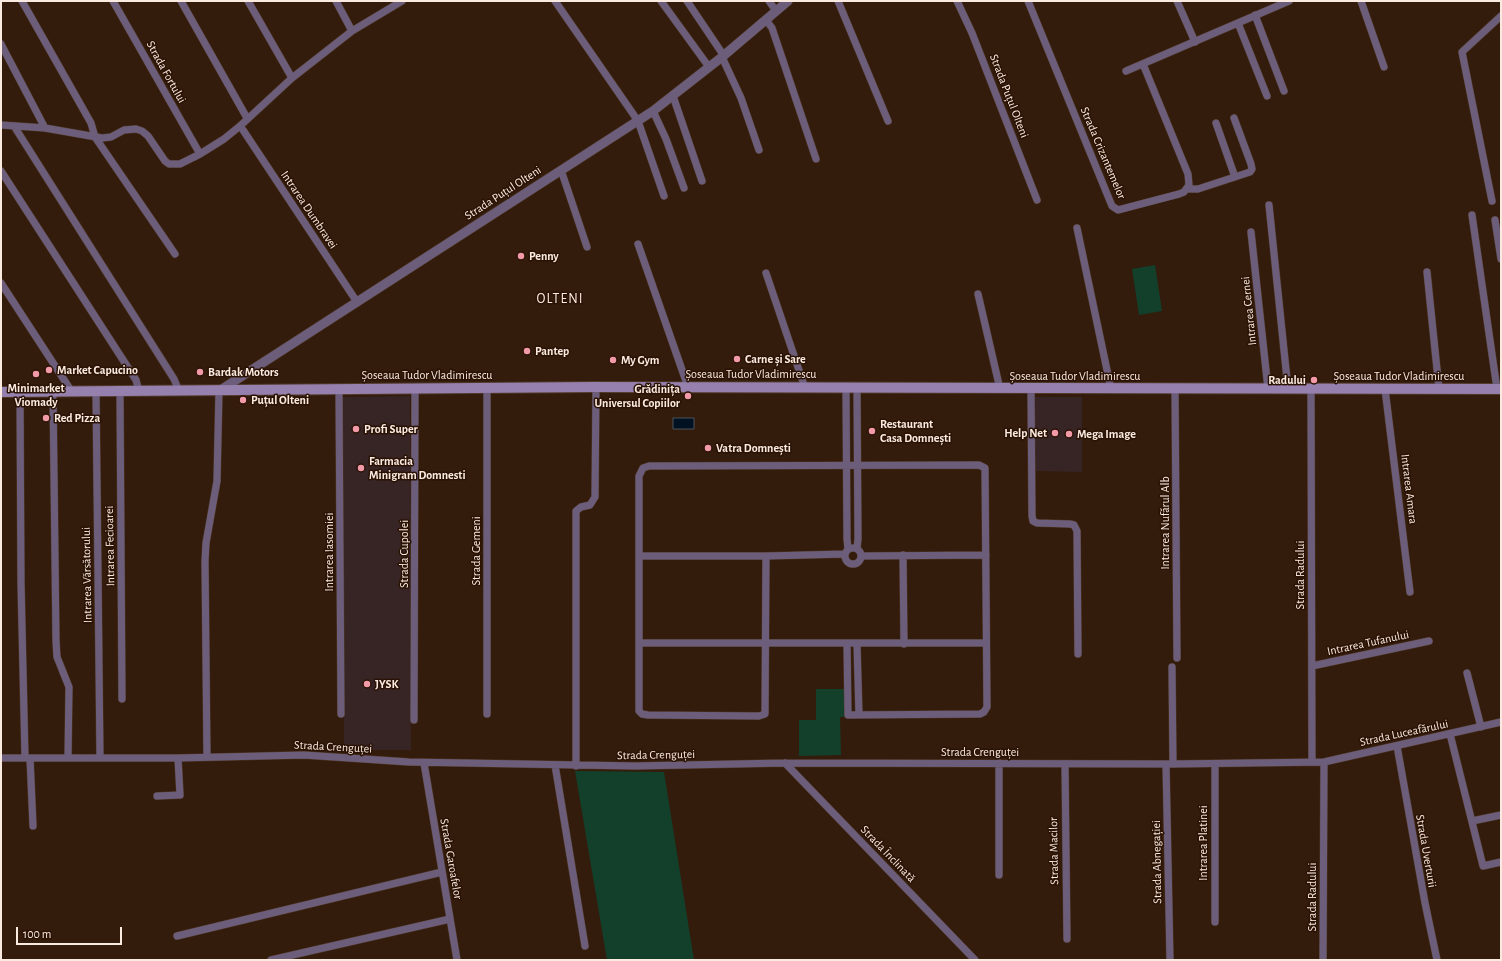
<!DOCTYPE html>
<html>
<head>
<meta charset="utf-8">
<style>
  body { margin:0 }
  #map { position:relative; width:1502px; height:961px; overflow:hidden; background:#341c0c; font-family:"Alegreya Sans",sans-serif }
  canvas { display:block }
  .frame { position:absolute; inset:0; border:2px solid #fbeae0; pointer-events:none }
  .scale { position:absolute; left:16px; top:927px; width:106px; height:18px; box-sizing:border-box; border:2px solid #fbeae0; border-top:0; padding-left:5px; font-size:12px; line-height:14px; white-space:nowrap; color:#fbeae0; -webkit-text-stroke:3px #2a1204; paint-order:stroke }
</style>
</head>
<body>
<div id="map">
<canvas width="1502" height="961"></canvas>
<div class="frame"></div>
<div class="scale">100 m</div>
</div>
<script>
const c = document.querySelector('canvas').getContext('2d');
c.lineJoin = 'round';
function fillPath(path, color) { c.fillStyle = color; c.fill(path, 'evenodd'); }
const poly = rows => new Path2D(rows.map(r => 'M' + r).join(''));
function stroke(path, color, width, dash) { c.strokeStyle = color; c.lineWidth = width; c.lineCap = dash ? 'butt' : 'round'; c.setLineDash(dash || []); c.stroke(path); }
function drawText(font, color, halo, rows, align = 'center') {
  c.font = font + ' "Alegreya Sans",sans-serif'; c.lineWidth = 3; c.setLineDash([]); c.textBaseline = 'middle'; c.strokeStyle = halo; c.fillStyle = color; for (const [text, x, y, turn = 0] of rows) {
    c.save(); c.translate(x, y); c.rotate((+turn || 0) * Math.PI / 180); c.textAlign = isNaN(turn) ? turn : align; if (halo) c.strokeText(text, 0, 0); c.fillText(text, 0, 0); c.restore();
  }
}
fillPath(poly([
  [410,396,411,750,344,750,343,397],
  [1035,397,1082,397,1082,472,1035,471]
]), '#372424');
fillPath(poly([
  [1155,265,1162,311,1139,315,1132,269],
  [816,689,846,689,847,717,840,717,841,755,799,756,799,720,816,720],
  [575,771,664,772,694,960,607,960]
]), '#13402b');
const water = poly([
  [673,418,694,418,694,429,673,429,673,418]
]);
fillPath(water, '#001221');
stroke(water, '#4b535a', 1);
const minor = poly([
  [22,1,91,123,95,137,175,254],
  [113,1,200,154],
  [181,1,247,118],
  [248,1,292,78],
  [336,1,352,31],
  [555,1,638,121,664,196],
  [661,1,709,67],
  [687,1,724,56],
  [769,1,776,11],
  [838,1,888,121],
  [957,1,972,33,1037,200],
  [1028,1,1112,206,1118,210,1179,194,1184,192,1189,185,1188,174,1143,64],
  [1177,1,1195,42],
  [1361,1,1384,67],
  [1255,15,1284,91],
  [766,20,772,28,816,159],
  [1238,23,1267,96],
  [1,44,45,128],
  [722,57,741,98,759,150],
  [1126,71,1289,1],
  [673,96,702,181],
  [653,111,666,139,684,188],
  [1216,123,1235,177],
  [1,125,45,128,102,138,111,137,124,130,136,129,142,131,148,136,165,161,169,164,180,164,200,154,224,139,240,126,292,78,352,31,402,1],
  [14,126,174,379,179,391],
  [243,130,357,302],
  [561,170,587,247],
  [1,171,136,380,139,391],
  [1187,189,1198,189,1250,172,1252,169,1251,164,1234,118],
  [1492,201,1462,52,1501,16],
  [1269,205,1288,389],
  [1472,215,1497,389],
  [1495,220,1501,259],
  [1077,228,1111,389],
  [1251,232,1268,389],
  [638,244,688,387],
  [1427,272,1439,389],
  [766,273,805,388],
  [1,283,72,392],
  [978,294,1000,389],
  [339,388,341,714],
  [846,388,847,539,848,549],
  [1175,388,1177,658],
  [1031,389,1032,516,1033,521,1037,523,1070,524,1074,525,1077,531,1078,654],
  [1311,389,1312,762],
  [1385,389,1410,592],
  [20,392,21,583,25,758],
  [53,392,56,641,57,657,69,687,68,758],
  [96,392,100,758],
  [120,392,122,699],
  '845 556a8 8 0 1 1 16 0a8 8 0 1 1-16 0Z',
  [857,548,858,539,857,388],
  [903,555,904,644],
  [639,556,766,556,845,554],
  [766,556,765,714,759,716,648,715,642,714,639,711,639,476,643,468,649,466,979,465,985,468,987,707,984,712,980,714,848,715,847,644],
  [862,556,986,555],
  [639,643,986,643],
  [857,644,859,715],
  [1312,666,1429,641],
  [1172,667,1173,764],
  [1467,673,1481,727],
  [487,714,487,388],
  [414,720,415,388],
  [1450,734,1483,866,1501,862],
  [1397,746,1425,903,1437,960],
  [207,757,205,561,206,543,217,481,219,391],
  [1,758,178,758,304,755,409,762,635,766,785,763,1173,764,1324,762,1501,722],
  [30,758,33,826],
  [424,763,457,960],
  [785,763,975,960],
  [999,763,999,875],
  [1065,764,1067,939],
  [1166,764,1170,960],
  [555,765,585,946],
  [576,766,576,511,581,507,590,505,595,497,596,387],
  [157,796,180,795,178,758],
  [1472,821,1501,815],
  [1215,922,1215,764],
  [177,936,442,872],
  [271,960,450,919],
  [1323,960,1324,762]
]);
const tertiary = poly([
  [219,391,653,111,722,57,788,1]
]);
const secondary = poly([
  [1,392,594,387,1501,389]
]);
stroke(minor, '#50392a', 8);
stroke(tertiary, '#50392a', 10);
stroke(secondary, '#50392a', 12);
stroke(minor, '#6c5e7b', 7);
stroke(tertiary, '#6c5e7b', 9);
stroke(secondary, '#9680ae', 10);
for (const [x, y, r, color] of [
  [521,256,4,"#f39aa9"],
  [527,351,4,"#f39aa9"],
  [737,359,4,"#f39aa9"],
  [613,360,4,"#f39aa9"],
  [49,370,4,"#f39aa9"],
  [200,372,4,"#f39aa9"],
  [36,374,4,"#f39aa9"],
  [1314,380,4,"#f39aa9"],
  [688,396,4,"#f39aa9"],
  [243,400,4,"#f39aa9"],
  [46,418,4,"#f39aa9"],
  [356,429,4,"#f39aa9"],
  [872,431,4,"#f39aa9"],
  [1055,433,4,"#f39aa9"],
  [1069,434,4,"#f39aa9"],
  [708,448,4,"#f39aa9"],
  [361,468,4,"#f39aa9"],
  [367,684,4,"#f39aa9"]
]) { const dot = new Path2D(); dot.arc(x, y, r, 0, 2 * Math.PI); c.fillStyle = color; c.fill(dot); stroke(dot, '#2a1204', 1.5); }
drawText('12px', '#fbeae0', '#2a1204', [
  ["Strada Fortului",166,72,61],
  ["Strada Puțul Olteni",1009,96,69],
  ["Strada Crizantemelor",1103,153,67],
  ["Strada Puțul Olteni",503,193,-33],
  ["Intrarea Dumbravei",309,210,56],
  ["Intrarea Cernei",1249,311,-96],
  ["Șoseaua Tudor Vladimirescu",751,374],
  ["Șoseaua Tudor Vladimirescu",427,375],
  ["Șoseaua Tudor Vladimirescu",1075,376],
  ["Șoseaua Tudor Vladimirescu",1399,376],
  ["Intrarea Amara",1409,489,83],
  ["Intrarea Nufărul Alb",1165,523,-90],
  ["Intrarea Fecioarei",110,546,-91],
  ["Strada Gemeni",476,551,-90],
  ["Intrarea Iasomiei",329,552,-90],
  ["Strada Cupolei",404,554,-90],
  ["Intrarea Vărsătorului",87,575,-91],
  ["Strada Radului",1300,575,-90],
  ["Intrarea Tufanului",1368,643,-12],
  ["Strada Luceafărului",1404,733,-12],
  ["Strada Crenguței",333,747,3],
  ["Strada Crenguței",980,752],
  ["Strada Crenguței",656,755,-1],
  ["Intrarea Platinei",1203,843,-90],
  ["Strada Macilor",1054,851,-91],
  ["Strada Uverturii",1426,851,80],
  ["Strada Înclinată",888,854,46],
  ["Strada Garoafelor",451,859,80],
  ["Strada Abnegației",1157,862,-91],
  ["Strada Radului",1312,897,-90]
]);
drawText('bold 12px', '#fbeae0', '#2a1204', [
  ["Penny",529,256],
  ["Pantep",535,351],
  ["Carne și Sare",745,359],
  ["My Gym",621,360],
  ["Market Capucino",57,370],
  ["Bardak Motors",208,372],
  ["Radului",1306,380,"right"],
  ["Minimarket",36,388,"center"],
  ["Viomady",36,402,"center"],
  ["Grădinița",680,389,"right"],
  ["Universul Copiilor",680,403,"right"],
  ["Puțul Olteni",251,400],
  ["Red Pizza",54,418],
  ["Restaurant",880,424],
  ["Casa Domnești",880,438],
  ["Profi Super",364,429],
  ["Help Net",1047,433,"right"],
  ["Mega Image",1077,434],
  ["Vatra Domnești",716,448],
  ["Farmacia",369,461],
  ["Minigram Domnesti",369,475],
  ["JYSK",375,684]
], 'left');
c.letterSpacing = '1px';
drawText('14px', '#fbeae0', '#2a1204', [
  ["OLTENI",560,299]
]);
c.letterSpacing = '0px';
</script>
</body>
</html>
